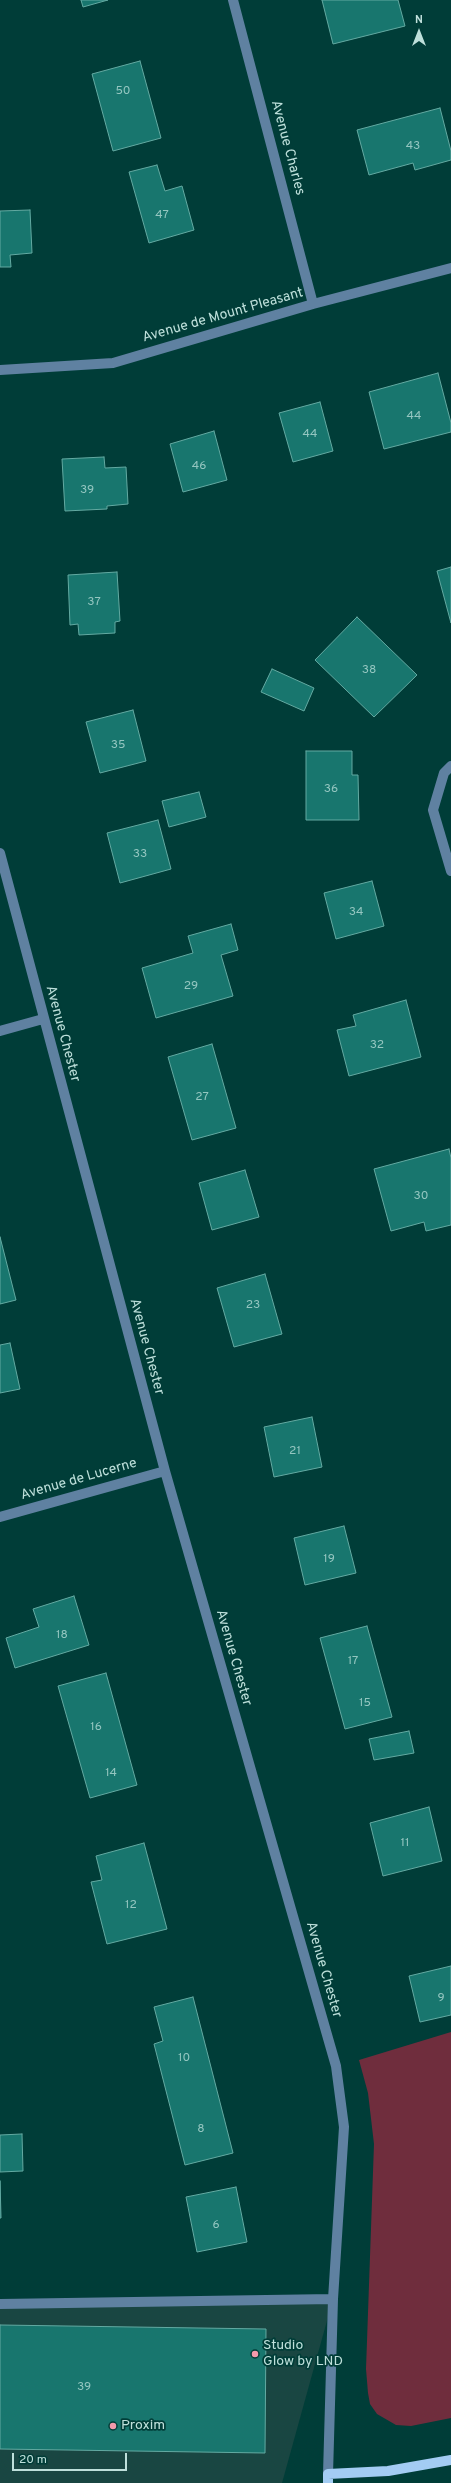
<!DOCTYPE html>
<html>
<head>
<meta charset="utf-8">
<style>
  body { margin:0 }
  #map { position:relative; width:451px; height:2483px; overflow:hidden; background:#003d38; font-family:Overpass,sans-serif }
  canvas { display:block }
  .north { position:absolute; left:399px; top:12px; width:40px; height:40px; -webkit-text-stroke:3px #003d38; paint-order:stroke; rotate:0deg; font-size:11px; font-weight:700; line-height:16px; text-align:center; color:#bee0db }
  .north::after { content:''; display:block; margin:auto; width:14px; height:18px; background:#bee0db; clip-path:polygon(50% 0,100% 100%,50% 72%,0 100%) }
  .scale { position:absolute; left:12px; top:2453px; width:115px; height:18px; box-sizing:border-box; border:2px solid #bee0db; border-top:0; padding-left:5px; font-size:12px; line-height:14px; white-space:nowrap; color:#bee0db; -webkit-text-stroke:3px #003d38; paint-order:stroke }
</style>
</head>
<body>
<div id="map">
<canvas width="451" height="2483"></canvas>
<div class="north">N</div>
<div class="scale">20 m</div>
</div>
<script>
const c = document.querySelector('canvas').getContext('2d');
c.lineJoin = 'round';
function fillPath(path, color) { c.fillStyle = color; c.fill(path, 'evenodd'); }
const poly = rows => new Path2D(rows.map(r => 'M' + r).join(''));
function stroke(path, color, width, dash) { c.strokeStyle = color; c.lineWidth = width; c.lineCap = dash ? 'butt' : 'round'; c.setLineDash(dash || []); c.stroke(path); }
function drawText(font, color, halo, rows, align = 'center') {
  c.font = font + ' Overpass,sans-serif'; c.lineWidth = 3.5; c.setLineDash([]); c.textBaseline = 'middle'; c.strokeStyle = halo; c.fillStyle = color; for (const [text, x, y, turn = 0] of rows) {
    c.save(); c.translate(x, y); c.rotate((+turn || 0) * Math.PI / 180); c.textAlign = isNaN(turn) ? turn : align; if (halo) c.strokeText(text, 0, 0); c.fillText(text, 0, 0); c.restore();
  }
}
fillPath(poly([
  [333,2299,282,2483,0,2483,0,2304]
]), '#194642');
fillPath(poly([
  [451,2032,451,2418,411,2426,396,2425,377,2414,370,2404,368,2393,366,2369,374,2144,368,2093,359,2060]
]), '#6f2d3d');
const building = poly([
  [81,0,108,0,83,7,81,0],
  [322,0,398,0,405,26,333,44,322,0],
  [140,61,161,138,113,151,92,74,140,61],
  [440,108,451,151,451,160,415,170,413,163,369,175,357,130,440,108],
  [157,165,165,191,182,186,194,230,149,243,129,172,157,165],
  [30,210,32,253,10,255,11,267,0,267,0,211,30,210],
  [438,373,451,423,451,432,384,449,369,392,438,373],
  [320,402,333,451,293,462,279,413,320,402],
  [214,431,227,480,183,492,170,444,214,431],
  [104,457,105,468,126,467,128,504,107,506,107,509,65,511,62,459,104,457],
  [451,567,451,623,437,571,451,567],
  [117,572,120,621,115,622,115,633,79,635,78,624,70,625,68,575,117,572],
  [357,617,417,675,374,717,315,660,357,617],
  [272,669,314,688,304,711,261,692,272,669],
  [133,710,146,761,100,773,86,722,133,710],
  [306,751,352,751,352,775,358,775,359,820,306,820,306,751],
  [199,792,206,817,169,827,162,801,199,792],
  [158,820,171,869,120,883,107,833,158,820],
  [372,881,384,926,336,939,324,893,372,881],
  [231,924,238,950,221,955,233,996,156,1018,142,968,193,953,188,936,231,924],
  [406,1000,421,1057,349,1076,337,1030,356,1026,353,1015,406,1000],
  [212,1044,236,1128,192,1140,168,1057,212,1044],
  [449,1149,451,1158,451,1225,426,1231,424,1222,391,1231,374,1169,449,1149],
  [245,1170,259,1217,212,1230,199,1183,245,1170],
  [0,1237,16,1300,0,1304,0,1237],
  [265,1274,282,1334,234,1347,217,1288,265,1274],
  [10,1343,20,1389,0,1393,0,1345,10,1343],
  [312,1417,322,1467,274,1477,264,1427,312,1417],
  [344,1526,356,1573,305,1585,294,1538,344,1526],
  [74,1596,89,1645,15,1668,6,1638,39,1627,33,1609,74,1596],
  [367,1626,392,1717,345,1729,320,1638,367,1626],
  [106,1673,137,1785,90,1798,58,1686,106,1673],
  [409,1731,414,1753,374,1760,369,1739,409,1731],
  [429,1807,442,1861,383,1876,370,1823,429,1807],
  [144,1843,167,1929,107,1944,91,1882,102,1880,96,1856,144,1843],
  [451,1966,451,2015,420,2022,409,1976,451,1966],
  [193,1997,233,2153,185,2165,154,2044,163,2041,154,2007,193,1997],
  [22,2134,23,2171,0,2172,0,2135,22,2134],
  [0,2181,1,2218,0,2218,0,2181],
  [236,2187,247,2242,197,2252,186,2197,236,2187],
  [0,2325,266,2329,265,2453,0,2449,0,2325]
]);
fillPath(building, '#18766e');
stroke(building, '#63aaa2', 1);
stroke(poly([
  [233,0,313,304],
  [0,370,113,363,313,304,451,268],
  [451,766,444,773,433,810,451,871],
  [0,853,165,1471,336,2066,344,2127,333,2299,328,2474],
  [0,1031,43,1019],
  [0,1517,165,1471],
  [0,2304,333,2299]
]), '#5f81a1', 10);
stroke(poly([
  [328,2483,328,2474,388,2471,451,2460]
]), '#a3ccf3', 10);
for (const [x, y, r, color] of [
  [255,2354,4,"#f39aac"],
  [113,2426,4,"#f39aac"]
]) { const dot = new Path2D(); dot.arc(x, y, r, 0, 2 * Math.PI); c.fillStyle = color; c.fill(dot); stroke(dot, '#003d38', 1.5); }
drawText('12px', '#94c6c0', null, [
  ["50",123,92],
  ["43",413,147],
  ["47",162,216],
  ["44",414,417],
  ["44",310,435],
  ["46",199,467],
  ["39",87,491],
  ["37",94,603],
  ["38",369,671],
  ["35",118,746],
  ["36",331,790],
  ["33",140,855],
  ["34",356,913],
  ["29",191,987],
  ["32",377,1046],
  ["27",202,1098],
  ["30",421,1197],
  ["23",253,1306],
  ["21",295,1452],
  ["19",329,1560],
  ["18",62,1636],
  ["17",353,1662],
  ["15",365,1704],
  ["16",96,1728],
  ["14",111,1774],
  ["11",405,1844],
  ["12",131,1906],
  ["9",441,1999],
  ["10",184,2059],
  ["8",201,2130],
  ["6",216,2226],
  ["39",84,2388]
]);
drawText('14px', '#bee0db', '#003d38', [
  ["Avenue Charles",287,148,75],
  ["Avenue de Mount Pleasant",223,316,-16],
  ["Avenue Chester",62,1034,75],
  ["Avenue Chester",146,1347,75],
  ["Avenue de Lucerne",79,1480,-16],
  ["Avenue Chester",233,1658,74],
  ["Avenue Chester",323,1970,74]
]);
drawText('14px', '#bee0db', '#003d38', [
  ["Studio",263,2346],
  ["Glow by LND",263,2362],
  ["Proxim",121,2426]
], 'left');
</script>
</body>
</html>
